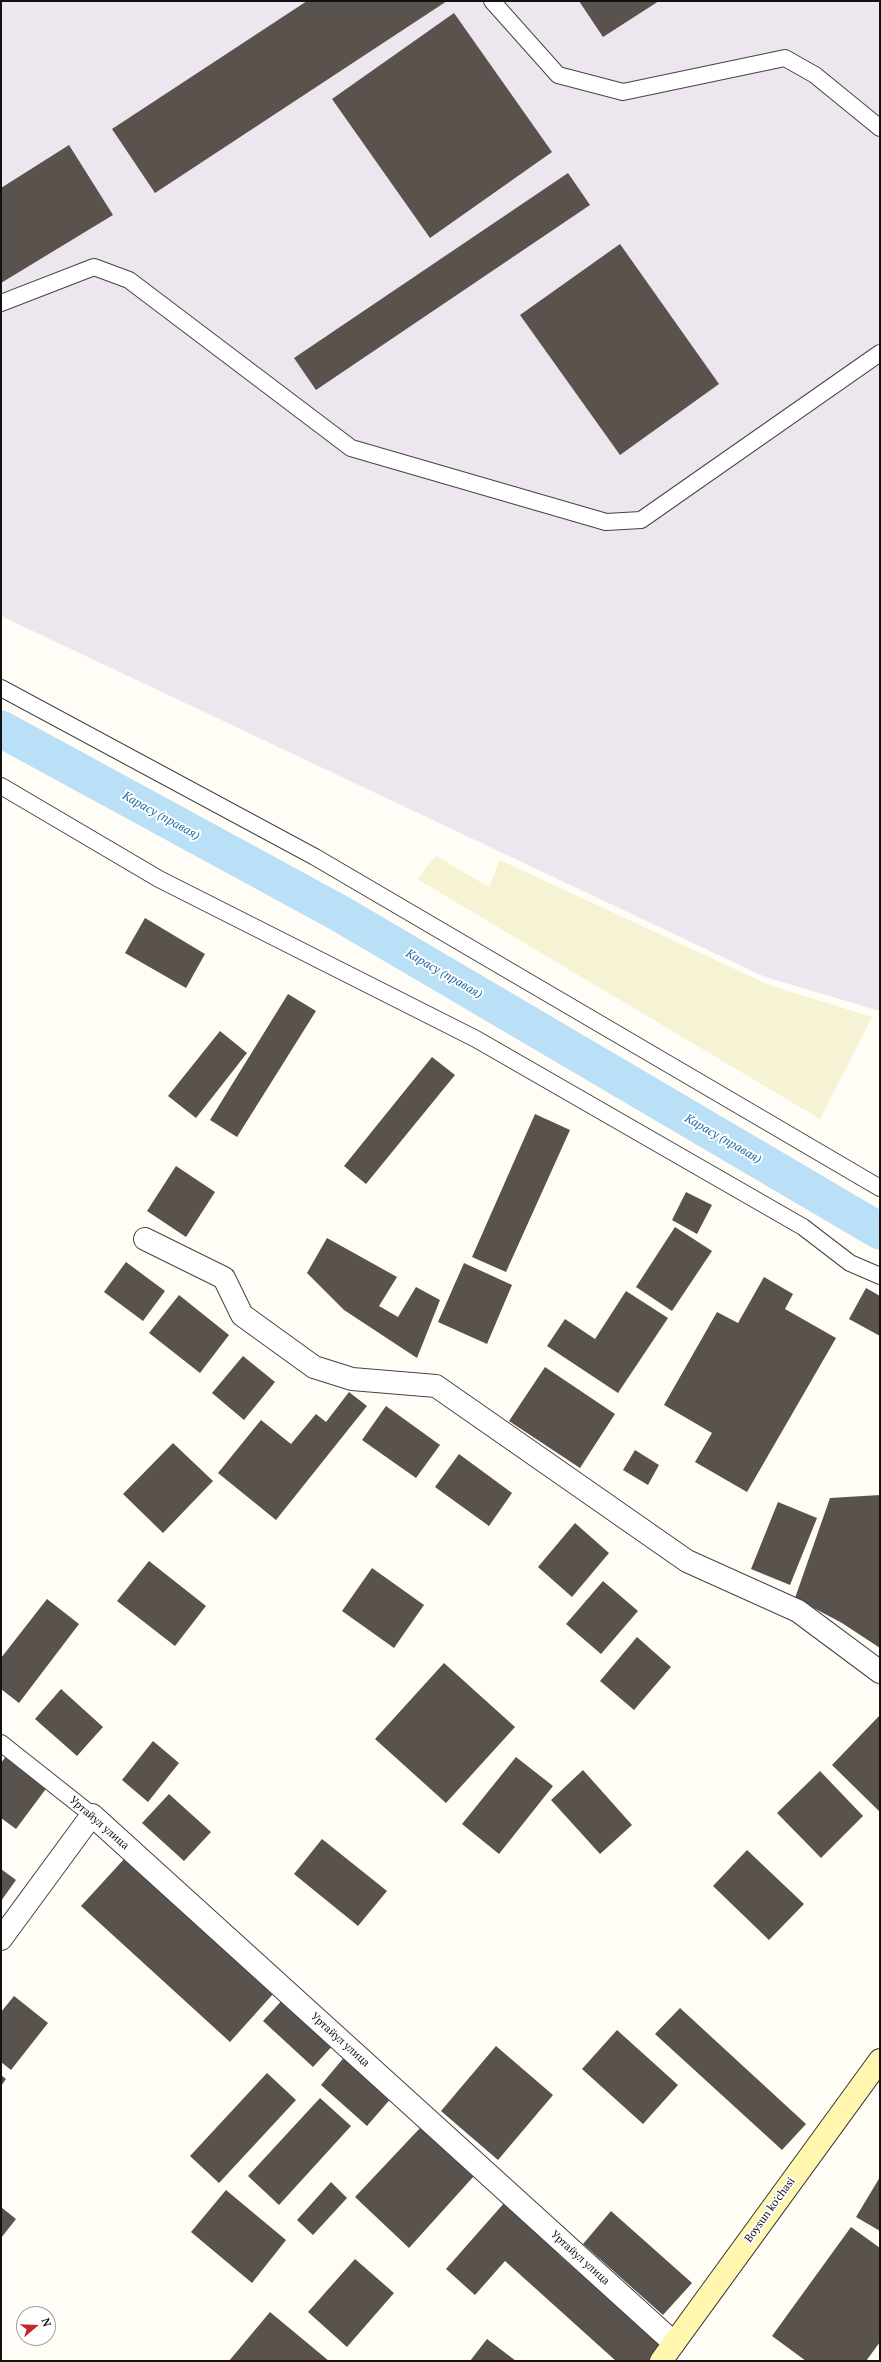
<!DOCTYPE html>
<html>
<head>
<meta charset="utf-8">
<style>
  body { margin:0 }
  #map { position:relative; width:881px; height:2362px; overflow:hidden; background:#fffdf5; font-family:"PT Serif",serif }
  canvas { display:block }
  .frame { position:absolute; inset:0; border:2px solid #111; pointer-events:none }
  .north { position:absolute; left:16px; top:2306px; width:40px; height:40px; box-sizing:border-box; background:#fff; border:1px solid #a0a0a0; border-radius:50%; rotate:71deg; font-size:11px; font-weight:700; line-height:16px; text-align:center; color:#111 }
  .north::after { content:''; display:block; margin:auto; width:14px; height:18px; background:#c4262e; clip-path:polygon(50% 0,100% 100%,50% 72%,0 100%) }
</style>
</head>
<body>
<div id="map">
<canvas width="881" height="2362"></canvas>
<div class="frame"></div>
<div class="north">N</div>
</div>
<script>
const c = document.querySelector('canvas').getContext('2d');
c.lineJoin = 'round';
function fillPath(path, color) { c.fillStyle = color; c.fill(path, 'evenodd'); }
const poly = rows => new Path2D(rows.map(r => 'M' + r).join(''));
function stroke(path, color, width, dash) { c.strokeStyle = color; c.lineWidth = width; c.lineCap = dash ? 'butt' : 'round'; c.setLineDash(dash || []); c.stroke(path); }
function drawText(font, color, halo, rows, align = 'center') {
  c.font = font + ' "PT Serif",serif'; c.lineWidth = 4; c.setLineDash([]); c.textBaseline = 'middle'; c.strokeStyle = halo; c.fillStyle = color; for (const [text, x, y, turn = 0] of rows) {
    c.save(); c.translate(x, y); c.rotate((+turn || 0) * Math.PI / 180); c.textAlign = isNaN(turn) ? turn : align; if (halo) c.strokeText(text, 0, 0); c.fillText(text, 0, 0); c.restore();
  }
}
fillPath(poly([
  [1,1,880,1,880,1011,765,977,1,616]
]), '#eee6ef');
fillPath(poly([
  [436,856,489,887,500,860,769,985,872,1017,820,1119,417,879]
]), '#f6f3d4');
stroke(poly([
  [1,729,339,913,880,1231]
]), '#b9e0f7', 37);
fillPath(poly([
  [307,1,447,1,155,193,112,129],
  [579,1,659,1,603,37],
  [454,13,552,152,430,238,332,99],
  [69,145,113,215,1,283,1,188],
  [568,173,590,205,316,390,294,358],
  [620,244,719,384,620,455,520,315],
  [145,918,205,954,186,988,125,953],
  [288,994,316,1011,237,1137,210,1120],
  [220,1031,247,1053,196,1118,168,1096],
  [432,1057,455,1075,366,1184,344,1166],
  [535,1114,570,1130,506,1272,472,1257],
  [176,1166,215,1192,186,1237,147,1211],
  [686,1192,712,1205,697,1234,672,1220],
  [675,1227,712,1251,672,1311,636,1287],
  [327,1238,397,1277,379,1306,398,1317,416,1287,440,1300,417,1358,344,1310,307,1273],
  [126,1262,165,1291,143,1321,104,1292],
  [464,1263,512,1285,487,1344,438,1322],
  [764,1277,793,1294,785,1309,836,1338,747,1492,695,1462,712,1433,664,1405,717,1312,738,1323],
  [866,1288,880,1296,880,1336,849,1319],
  [626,1291,668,1318,618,1393,547,1346,565,1319,595,1339],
  [179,1295,229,1335,200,1373,149,1333],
  [243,1356,275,1382,244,1420,212,1393],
  [545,1367,615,1414,580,1468,509,1421],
  [349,1392,367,1406,276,1520,218,1473,261,1420,291,1444,316,1414,326,1422],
  [386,1406,440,1445,416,1478,362,1440],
  [173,1443,213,1481,163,1533,123,1494],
  [635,1450,659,1465,648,1485,623,1470],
  [459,1454,512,1493,489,1526,435,1487],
  [880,1495,880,1648,842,1623,795,1598,830,1498],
  [778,1502,817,1518,790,1585,751,1569],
  [575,1523,609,1553,572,1597,538,1567],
  [149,1561,206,1606,175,1646,117,1601],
  [372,1568,424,1605,394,1648,342,1611],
  [603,1581,638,1611,601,1654,566,1624],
  [47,1599,79,1624,19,1703,1,1689,1,1658],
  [637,1637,671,1667,634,1710,600,1681],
  [444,1663,515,1727,446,1803,375,1739],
  [61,1689,103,1727,77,1756,35,1719],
  [880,1715,880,1812,832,1765],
  [153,1741,179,1763,148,1802,122,1780],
  [7,1755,48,1786,16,1829,1,1818,1,1763],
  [516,1757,553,1786,499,1854,462,1824],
  [583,1770,632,1825,600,1854,551,1800],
  [820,1771,863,1816,821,1858,777,1813],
  [169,1794,211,1832,184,1861,142,1823],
  [322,1839,387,1891,358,1926,294,1874],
  [747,1850,804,1904,769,1940,713,1886],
  [125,1858,273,1994,230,2042,81,1906],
  [1,1869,16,1880,1,1901],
  [14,1996,48,2023,11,2070,1,2062,1,2012],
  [286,1996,336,2042,313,2067,263,2021],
  [680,2008,806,2124,782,2150,655,2034],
  [617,2030,678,2085,643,2124,582,2069],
  [496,2046,553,2095,498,2160,441,2111],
  [346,2055,393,2096,367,2126,321,2085],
  [267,2073,296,2100,219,2183,190,2156],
  [1,2075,6,2079,1,2086],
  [320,2098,351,2126,279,2205,248,2176],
  [421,2127,474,2176,409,2248,355,2197],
  [880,2177,880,2231,856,2217],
  [331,2182,347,2198,313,2235,297,2220],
  [226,2190,286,2240,252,2283,191,2232],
  [505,2202,562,2253,559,2255,662,2345,648,2361,616,2361,505,2261,475,2295,446,2269],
  [1,2207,16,2219,1,2238],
  [611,2211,692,2283,663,2315,583,2244],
  [851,2227,880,2248,880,2342,866,2361,806,2361,772,2336],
  [355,2259,394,2293,347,2347,308,2312],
  [270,2312,329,2361,229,2361],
  [487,2339,516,2361,470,2361]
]), '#5a524d');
const lane = poly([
  [492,1,558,75,623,92,785,58,815,75,880,128],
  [1,303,94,267,129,280,351,448,606,522,641,520,880,353],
  [1,688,315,857,880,1188],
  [1,786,159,879,476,1039,803,1227,850,1263,880,1276],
  [1,1743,92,1815]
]);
const street = poly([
  [145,1239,224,1278,242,1315,314,1367,352,1379,436,1386,687,1561,798,1611,880,1672],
  [1,1939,92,1815,674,2343]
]);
const secondary = poly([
  [661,2361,880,2060]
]);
stroke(lane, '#444', 18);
stroke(street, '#444', 24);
stroke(secondary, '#333', 24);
stroke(lane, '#fff', 16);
stroke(street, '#fff', 22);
stroke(secondary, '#fff6b0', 22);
drawText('11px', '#111', '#fff', [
  ["Уртайул улица",99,1823,41],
  ["Уртайул улица",340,2040,42],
  ["Boysun ko'chasi",770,2210,-54],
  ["Уртайул улица",580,2258,42]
]);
drawText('italic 12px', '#1768a6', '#fff', [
  ["Карасу (правая)",161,816,29],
  ["Карасу (правая)",444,974,30],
  ["Карасу (правая)",723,1139,30]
]);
</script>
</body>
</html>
